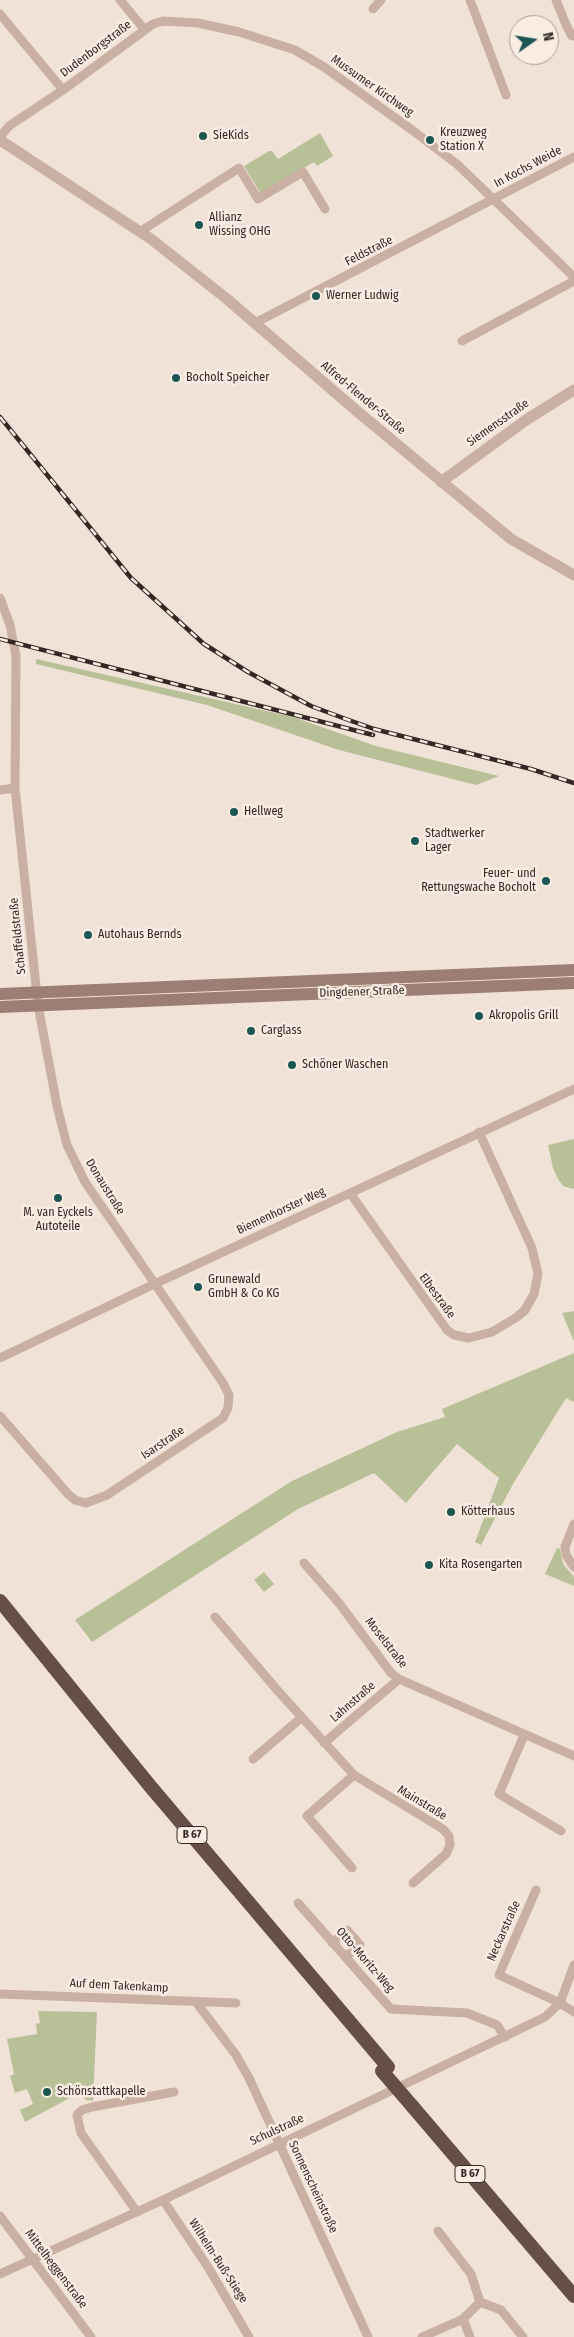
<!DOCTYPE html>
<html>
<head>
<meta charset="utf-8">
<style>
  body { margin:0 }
  #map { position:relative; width:574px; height:2337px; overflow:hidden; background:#f1e2d7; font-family:"Fira Sans Condensed",sans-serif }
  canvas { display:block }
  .north { position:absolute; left:509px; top:15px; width:50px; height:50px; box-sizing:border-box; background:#f9ece3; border:1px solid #aa9e97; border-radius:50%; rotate:77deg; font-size:14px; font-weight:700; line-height:20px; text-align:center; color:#342825 }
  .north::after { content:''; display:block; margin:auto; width:18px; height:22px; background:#1b5652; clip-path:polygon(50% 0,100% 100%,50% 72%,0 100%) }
</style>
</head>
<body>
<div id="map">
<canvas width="574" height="2337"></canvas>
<div class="north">N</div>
</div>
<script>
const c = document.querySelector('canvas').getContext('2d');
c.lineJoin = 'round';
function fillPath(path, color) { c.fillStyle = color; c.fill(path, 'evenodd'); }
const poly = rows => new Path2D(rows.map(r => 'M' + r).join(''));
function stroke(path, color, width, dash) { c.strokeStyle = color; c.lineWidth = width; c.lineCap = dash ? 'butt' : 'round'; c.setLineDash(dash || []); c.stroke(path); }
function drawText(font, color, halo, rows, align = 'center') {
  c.font = font + ' "Fira Sans Condensed",sans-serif'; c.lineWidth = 5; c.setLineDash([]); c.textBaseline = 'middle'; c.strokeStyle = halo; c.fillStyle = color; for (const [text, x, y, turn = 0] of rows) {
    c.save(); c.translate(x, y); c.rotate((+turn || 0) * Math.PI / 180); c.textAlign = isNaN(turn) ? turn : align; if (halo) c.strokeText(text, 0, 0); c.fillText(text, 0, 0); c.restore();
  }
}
fillPath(poly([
  [320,133,333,156,317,166,314,162,261,194,244,166,269,151,272,151,278,159],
  [36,659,293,717,376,746,499,776,476,785,339,750,207,705,36,664],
  [574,1139,574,1188,573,1189,563,1186,558,1179,553,1168,548,1145],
  [574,1311,574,1341,562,1313],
  [574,1353,574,1402,566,1398,513,1484,481,1545,475,1542,499,1478,457,1444,406,1503,374,1473,298,1509,92,1642,75,1620,292,1481,397,1432,445,1417,442,1409],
  [557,1548,560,1549,563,1564,574,1577,574,1586,545,1574],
  [264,1572,274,1584,264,1592,254,1580],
  [38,2011,97,2012,93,2101,86,2100,79,2093,25,2122,20,2110,33,2104,27,2089,15,2093,10,2076,14,2074,7,2039,37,2034,36,2024,40,2023]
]), '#b8c097');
stroke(poly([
  [120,0,144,29],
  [470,0,506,95],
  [556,0,567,27,572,36,574,36],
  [373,9,381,0],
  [0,14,63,90],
  [0,137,9,126,63,90,153,24,163,21,198,23,239,32,295,50,324,67,412,130,458,165,574,277],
  [141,231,239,168,258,199,303,172,325,209],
  [255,323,574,157],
  [462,341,574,281],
  [0,598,10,625,16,656,15,788,38,1005,57,1106,67,1145,85,1182,223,1383,229,1395,228,1408,223,1418,107,1495,86,1503,75,1500,68,1494,0,1416],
  [0,790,15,788],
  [350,1193,447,1330,454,1335,469,1338,492,1332,517,1317,525,1310,534,1294,538,1274,532,1248,479,1132],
  [0,1358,148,1287,574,1089],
  [574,1524,565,1547,566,1555,574,1567],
  [304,1563,339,1603,391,1673,399,1679,574,1756],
  [215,1617,278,1691,354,1775,443,1829,449,1836,450,1845,446,1854,413,1883],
  [524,1735,499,1794,561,1831],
  [324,1743,399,1679],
  [253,1759,301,1718],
  [352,1868,307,1816,354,1775],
  [536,1890,499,1975,560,2003,574,2012],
  [298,1903,391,2009,467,2013,497,2025,505,2037],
  [332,1943,347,1930,360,1945,345,1957],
  [0,1994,236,2003],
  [196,2002,236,2055,249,2078,368,2337],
  [163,2200,208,2267,249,2337],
  [137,2212,81,2133,77,2115,82,2110,92,2107,174,2092],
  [0,2216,91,2337],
  [438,2231,471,2274,480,2302,501,2310,523,2337],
  [0,2274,163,2200,545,2017,560,2003,574,1965],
  [463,2319,470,2337],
  [422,2337,463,2319,480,2302]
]), '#c9b0a3', 9);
stroke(poly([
  [0,140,151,239,227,299,358,412,511,539,574,575],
  [441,482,526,420,574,390]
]), '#c9b0a3', 11);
stroke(poly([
  [0,994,574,970],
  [0,1007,574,983]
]), '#9d7e75', 12);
stroke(poly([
  [0,1601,150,1786,388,2067],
  [413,2107,574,2296]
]), '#664f49', 14);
const rail = poly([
  [0,417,131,578,204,644,248,672,311,706,343,718,374,729,531,769,574,783],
  [0,639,373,735]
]);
stroke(rail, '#342825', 4.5);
stroke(rail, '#f9ece3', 2.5, [8]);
stroke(poly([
  [382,2071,413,2107]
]), '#664f49', 14);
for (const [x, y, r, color] of [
  [203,136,5,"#1b5652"],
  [430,140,5,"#1b5652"],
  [199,225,5,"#1b5652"],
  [316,296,5,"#1b5652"],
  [176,378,5,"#1b5652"],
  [234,812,5,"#1b5652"],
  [415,841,5,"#1b5652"],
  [546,881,5,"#1b5652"],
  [88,935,5,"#1b5652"],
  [479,1016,5,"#1b5652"],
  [251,1031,5,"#1b5652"],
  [292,1065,5,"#1b5652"],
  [58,1198,5,"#1b5652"],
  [198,1287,5,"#1b5652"],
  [451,1512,5,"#1b5652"],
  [429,1565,5,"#1b5652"],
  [47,2092,5,"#1b5652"]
]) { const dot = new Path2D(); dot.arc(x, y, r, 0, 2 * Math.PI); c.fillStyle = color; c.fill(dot); stroke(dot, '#f9ece3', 2); }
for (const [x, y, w] of [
  [192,1835,30],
  [470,2174,30]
]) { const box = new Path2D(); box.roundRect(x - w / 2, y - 8.5, w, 17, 4); c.fillStyle = '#f9ece3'; c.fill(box); stroke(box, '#342825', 1); }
drawText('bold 11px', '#342825', null, [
  ["B 67",192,1835],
  ["B 67",470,2174]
]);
drawText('12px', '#342825', '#f9ece3', [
  ["Dudenborgstraße",96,49,-37],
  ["Mussumer Kirchweg",372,86,35],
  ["In Kochs Weide",528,167,-28],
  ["Feldstraße",369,251,-27],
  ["Alfred-Flender-Straße",363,398,40],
  ["Siemensstraße",498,423,-35],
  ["Schaffeldstraße",18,936,-96],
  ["Dingdener Straße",362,992,-2],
  ["Donaustraße",105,1187,58],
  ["Biemenhorster Weg",281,1211,-25],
  ["Elbestraße",437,1296,54],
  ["Isarstraße",163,1443,-34],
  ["Moselstraße",386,1643,52],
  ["Lahnstraße",353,1702,-41],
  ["Mainstraße",422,1803,31],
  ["Neckarstraße",504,1931,-66],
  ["Otto-Moritz-Weg",365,1960,49],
  ["Auf dem Takenkamp",119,1986,3],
  ["Schulstraße",277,2130,-25],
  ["Sonnenscheinstraße",313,2187,65],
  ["Wilhelm-Buß-Stiege",218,2261,57],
  ["Mittelheggenstraße",56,2269,53]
]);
drawText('12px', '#342825', '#f9ece3', [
  ["Kreuzweg",440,133],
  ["Station X",440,147],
  ["SieKids",213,136],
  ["Allianz",209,218],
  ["Wissing OHG",209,232],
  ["Werner Ludwig",326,296],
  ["Bocholt Speicher",186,378],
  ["Hellweg",244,812],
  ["Stadtwerker",425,834],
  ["Lager",425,848],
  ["Feuer- und",536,874,"right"],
  ["Rettungswache Bocholt",536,888,"right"],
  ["Autohaus Bernds",98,935],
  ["Akropolis Grill",489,1016],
  ["Carglass",261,1031],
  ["Schöner Waschen",302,1065],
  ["M. van Eyckels",58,1213,"center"],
  ["Autoteile",58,1227,"center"],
  ["Grunewald",208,1280],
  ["GmbH & Co KG",208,1294],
  ["Kötterhaus",461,1512],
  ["Kita Rosengarten",439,1565],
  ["Schönstattkapelle",57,2092]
], 'left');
</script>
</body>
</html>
